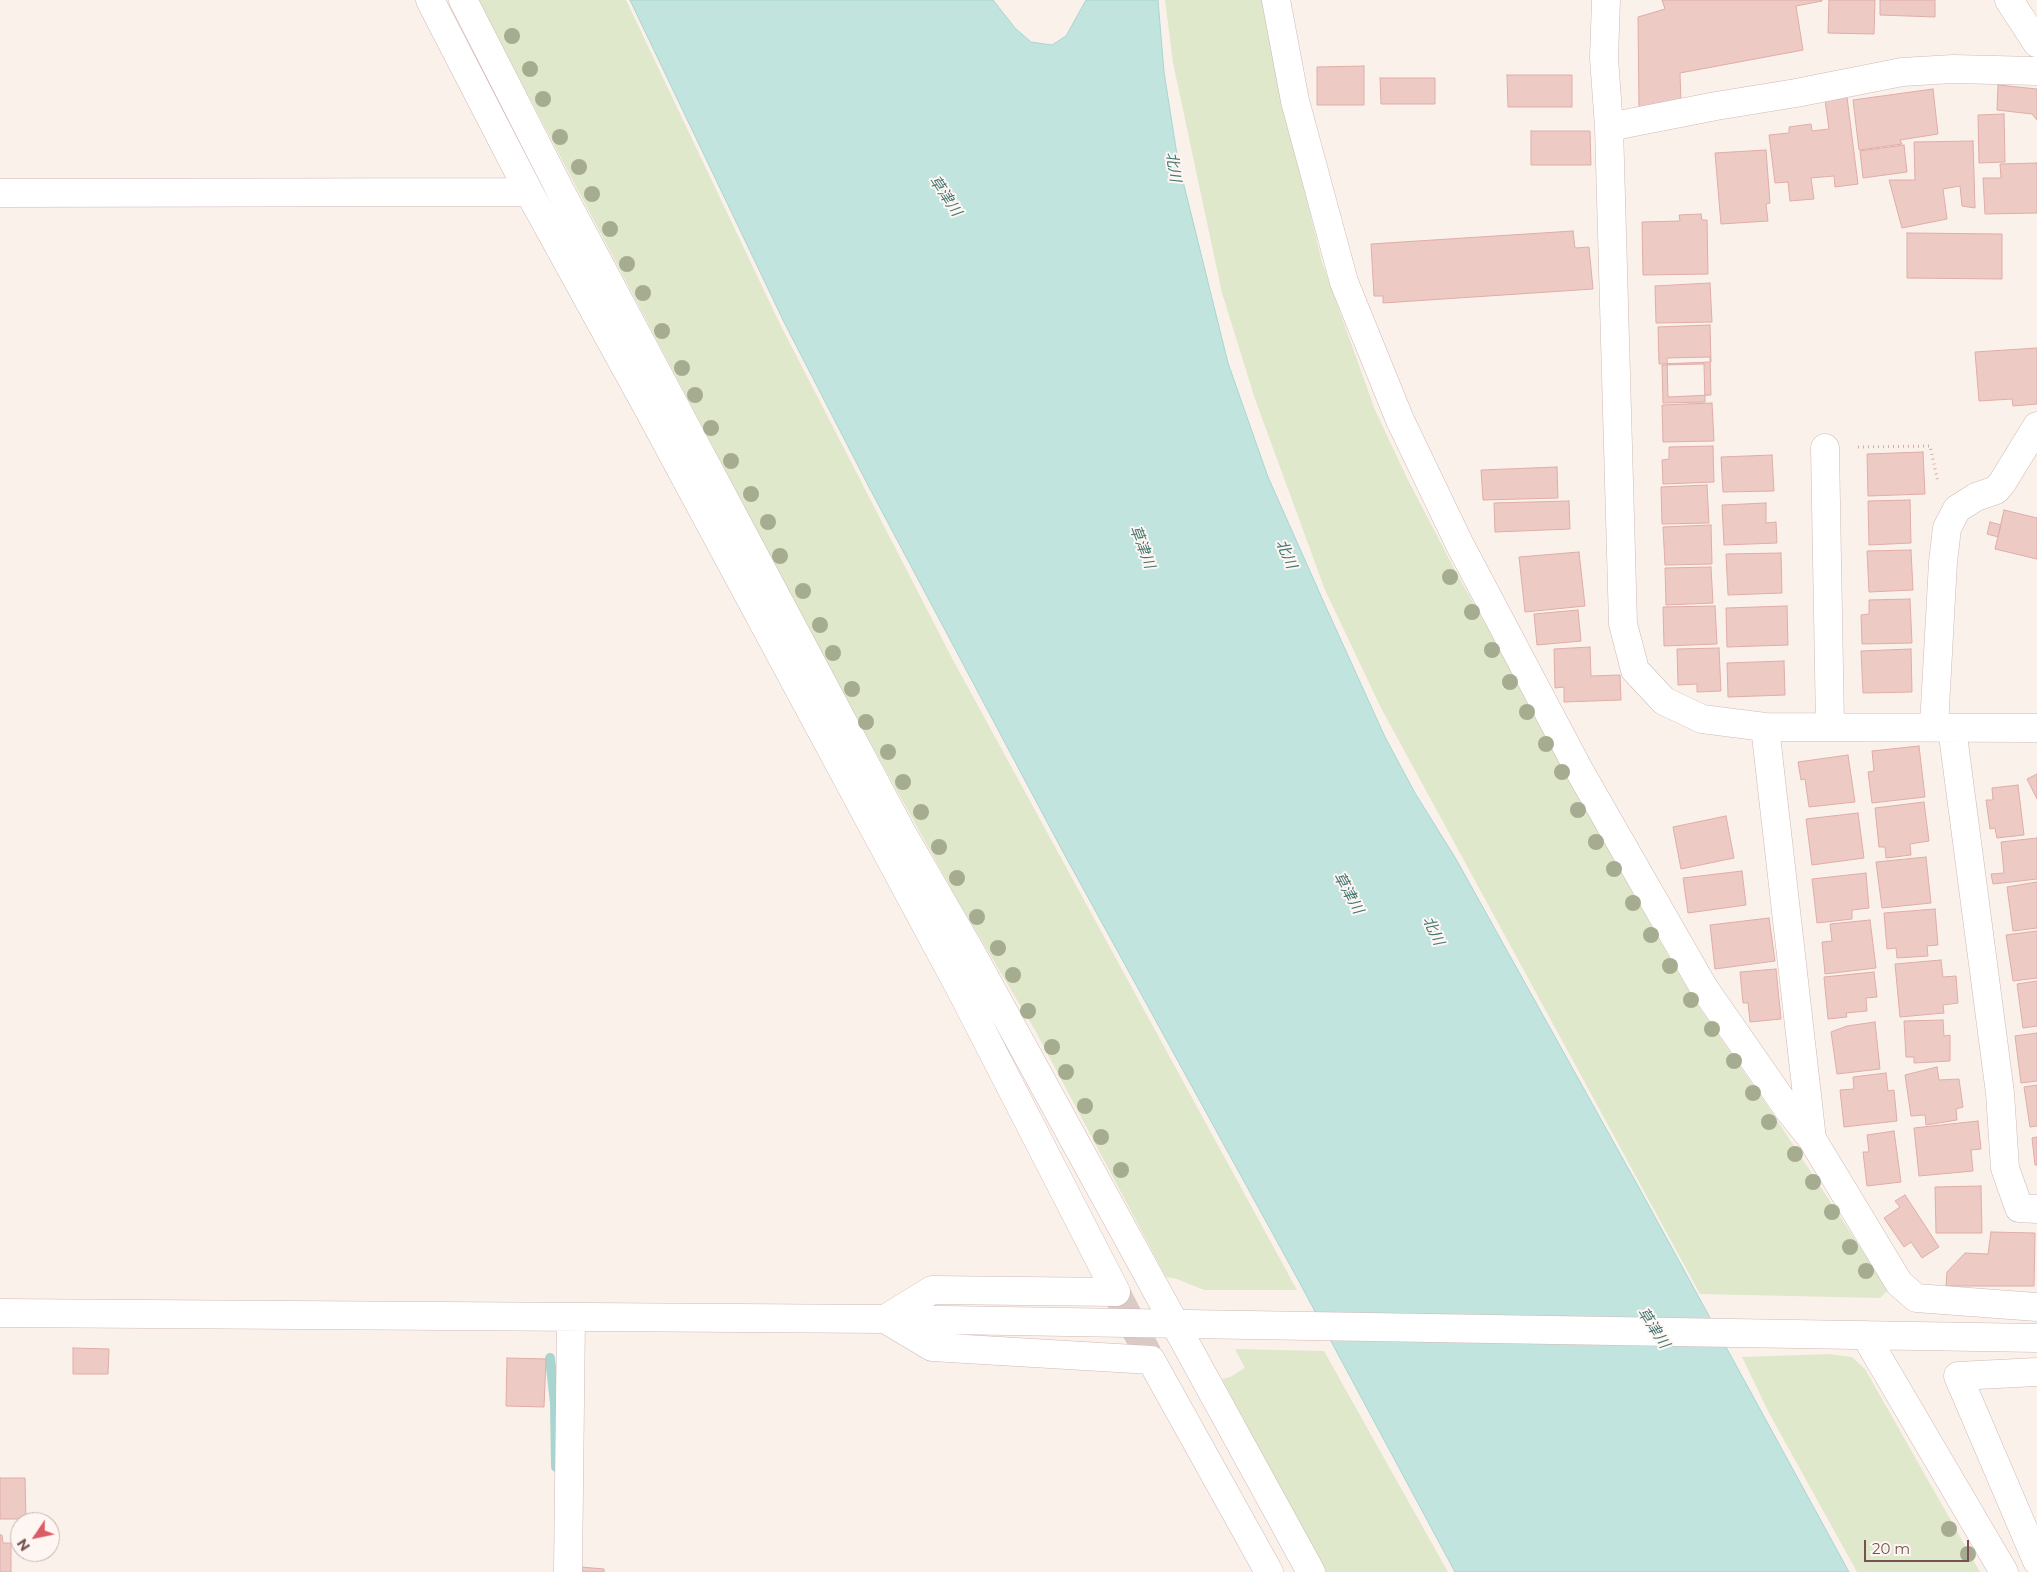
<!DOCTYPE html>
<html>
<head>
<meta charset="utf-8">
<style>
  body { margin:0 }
  #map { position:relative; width:2037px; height:1572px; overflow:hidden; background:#fbf1eb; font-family:Montserrat,sans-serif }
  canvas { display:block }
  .north { position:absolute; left:10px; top:1512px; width:50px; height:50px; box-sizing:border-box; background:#fef6f2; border:1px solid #c7b4b1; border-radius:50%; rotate:236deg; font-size:14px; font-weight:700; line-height:20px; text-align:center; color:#755250 }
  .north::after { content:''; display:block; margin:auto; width:18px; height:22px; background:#da5c64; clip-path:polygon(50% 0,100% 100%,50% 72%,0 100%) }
  .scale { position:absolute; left:1864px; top:1540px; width:105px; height:22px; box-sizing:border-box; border:2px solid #755250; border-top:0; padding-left:6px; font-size:15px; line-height:18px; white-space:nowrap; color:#755250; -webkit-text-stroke:4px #fef6f2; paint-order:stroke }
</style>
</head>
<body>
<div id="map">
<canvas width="2037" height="1572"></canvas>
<div class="north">N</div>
<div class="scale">20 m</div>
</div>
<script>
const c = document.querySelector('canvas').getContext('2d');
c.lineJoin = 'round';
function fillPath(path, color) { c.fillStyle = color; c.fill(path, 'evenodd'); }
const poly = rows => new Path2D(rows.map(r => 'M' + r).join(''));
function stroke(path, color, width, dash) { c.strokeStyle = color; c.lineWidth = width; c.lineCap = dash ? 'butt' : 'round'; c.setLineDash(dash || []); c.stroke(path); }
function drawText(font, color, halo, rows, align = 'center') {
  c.font = font + ' Montserrat,"Noto Sans JP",sans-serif'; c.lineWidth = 4; c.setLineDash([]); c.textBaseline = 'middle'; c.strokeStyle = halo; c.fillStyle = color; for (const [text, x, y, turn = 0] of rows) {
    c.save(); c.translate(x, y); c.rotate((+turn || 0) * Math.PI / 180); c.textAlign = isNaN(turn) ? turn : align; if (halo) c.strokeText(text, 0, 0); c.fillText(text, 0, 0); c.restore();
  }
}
fillPath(poly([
  [478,0,626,0,780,324,953,660,1297,1290,1204,1290,1177,1279,1166,1277,1036,1032,957,899,834,677],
  [1165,0,1263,0,1280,88,1322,262,1375,410,1407,478,1457,574,1530,702,1657,936,1695,1001,1773,1114,1888,1290,1880,1298,1700,1294,1381,708,1325,590,1255,399,1222,293,1173,63],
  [1235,1349,1324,1351,1448,1572,1325,1572,1222,1379,1230,1377,1245,1368],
  [1828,1354,1852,1357,1865,1369,1980,1572,1857,1572,1769,1413,1742,1357]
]), '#dfe8ca');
const water = poly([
  [630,0,993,0,1015,28,1031,42,1052,45,1066,36,1086,0,1158,0,1164,72,1178,161,1228,363,1268,477,1325,605,1385,737,1415,793,1456,859,1638,1186,1849,1572,1455,1572,1296,1276,1062,850,870,489,784,322,630,0]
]);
fillPath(water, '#c1e4df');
stroke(water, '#a8d5cf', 1);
stroke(poly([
  [550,1358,555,1403,556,1467]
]), '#a8d5cf', 10);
const building = poly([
  [1662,0,1822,0,1822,1,1796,6,1803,50,1680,73,1681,102,1639,108,1638,17,1665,9,1662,0],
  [1829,0,1875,0,1874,34,1828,33,1829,0],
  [1880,0,1935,0,1935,17,1880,15,1880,0],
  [1364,66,1364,105,1317,105,1317,67,1364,66],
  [1507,75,1572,75,1572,107,1508,107,1507,75],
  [1380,78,1435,78,1435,104,1381,104,1380,78],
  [1998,85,2037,89,2037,120,2032,114,1997,110,1998,85],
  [1933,89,1938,134,1900,140,1902,144,1859,150,1853,100,1933,89],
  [1847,97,1858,184,1835,187,1834,176,1811,178,1814,199,1790,201,1788,182,1775,183,1769,135,1789,133,1789,127,1811,124,1812,131,1829,129,1825,100,1847,97],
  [2004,114,2005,162,1979,163,1978,115,2004,114],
  [1531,131,1590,131,1591,165,1531,165,1531,131],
  [1973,141,1975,208,1962,206,1960,186,1943,189,1947,219,1902,228,1889,180,1915,180,1914,142,1973,141],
  [1904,145,1907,172,1863,178,1860,151,1904,145],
  [1766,150,1770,203,1766,204,1768,221,1721,224,1715,153,1766,150],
  [2037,163,2037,213,1985,214,1983,178,2001,178,2000,164,2037,163],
  [1701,214,1702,220,1707,220,1708,274,1643,275,1642,222,1680,221,1679,215,1701,214],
  [1573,231,1575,248,1589,247,1593,289,1383,303,1383,296,1374,296,1371,244,1573,231],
  [1907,233,2002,234,2002,279,1907,278,1907,233],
  [1710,283,1712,322,1656,323,1655,286,1710,283],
  [1710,325,1711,362,1659,364,1658,327,1710,325],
  [2037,348,2037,404,2013,406,2012,399,1979,401,1975,352,2037,348],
  [1710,357,1711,395,1668,397,1667,358,1710,357],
  [1704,364,1705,402,1663,403,1662,365,1704,364],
  [1712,403,1714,441,1663,442,1662,405,1712,403],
  [1713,446,1714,482,1663,484,1662,460,1669,459,1669,447,1713,446],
  [1923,452,1925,494,1868,496,1867,454,1923,452],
  [1772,455,1774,491,1723,492,1721,457,1772,455],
  [1557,467,1558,498,1483,500,1481,470,1557,467],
  [1707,485,1709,523,1662,524,1661,487,1707,485],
  [1910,500,1911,543,1869,545,1868,501,1910,500],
  [1569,501,1570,529,1495,532,1494,503,1569,501],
  [1766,503,1766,523,1776,522,1777,543,1724,545,1722,505,1766,503],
  [2004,510,2037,518,2037,559,1995,549,2004,510],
  [1990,522,2001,525,1998,537,1987,534,1990,522],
  [1711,525,1712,564,1665,565,1663,527,1711,525],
  [1911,550,1913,590,1869,592,1867,551,1911,550],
  [1579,552,1585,606,1525,612,1519,557,1579,552],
  [1781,553,1782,593,1728,595,1726,554,1781,553],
  [1711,567,1713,603,1666,605,1665,568,1711,567],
  [1910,599,1912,643,1862,644,1861,615,1869,614,1869,600,1910,599],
  [1715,606,1717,644,1664,646,1663,607,1715,606],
  [1787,606,1788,645,1727,647,1726,608,1787,606],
  [1578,610,1581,641,1537,645,1534,614,1578,610],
  [1590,647,1591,676,1620,675,1621,700,1564,702,1564,687,1555,688,1554,649,1590,647],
  [1719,648,1721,691,1697,692,1697,684,1678,685,1677,649,1719,648],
  [1911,649,1912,692,1863,693,1861,651,1911,649],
  [1784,661,1785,695,1728,697,1727,663,1784,661],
  [1919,746,1925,797,1872,803,1868,772,1874,771,1872,751,1919,746],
  [1848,755,1855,802,1809,807,1805,779,1801,780,1798,762,1848,755],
  [2037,774,2037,799,2027,779,2037,774],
  [2018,785,2024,835,1997,838,1995,828,1990,829,1986,800,1993,800,1992,788,2018,785],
  [1924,802,1929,841,1910,844,1911,855,1886,858,1885,847,1879,847,1875,808,1924,802],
  [1858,813,1864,858,1812,865,1806,819,1858,813],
  [1726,816,1734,858,1681,869,1673,827,1726,816],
  [2037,838,2037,879,1993,884,1991,874,2004,873,2001,842,2037,838],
  [1926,857,1931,903,1882,908,1876,862,1926,857],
  [1742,871,1746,905,1688,913,1683,878,1742,871],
  [1866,873,1869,908,1852,910,1852,919,1817,923,1812,879,1866,873],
  [2037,882,2037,928,2013,931,2007,887,2037,882],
  [1935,909,1938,945,1927,946,1928,956,1897,958,1896,948,1887,949,1884,913,1935,909],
  [1769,918,1775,961,1715,969,1710,925,1769,918],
  [1870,920,1876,968,1825,974,1822,942,1832,941,1830,924,1870,920],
  [2037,931,2037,978,2013,981,2006,935,2037,931],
  [1941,960,1943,977,1956,976,1958,1003,1943,1005,1944,1013,1900,1017,1895,964,1941,960],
  [1776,969,1781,1019,1750,1022,1748,1003,1743,1003,1740,972,1776,969],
  [1874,972,1877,997,1866,998,1867,1011,1846,1013,1847,1017,1828,1019,1824,977,1874,972],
  [2037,981,2037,1026,2023,1028,2017,984,2037,981],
  [1943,1020,1944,1036,1950,1035,1950,1061,1914,1063,1914,1057,1906,1057,1904,1021,1943,1020],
  [1875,1022,1880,1069,1837,1074,1831,1032,1847,1026,1875,1022],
  [2037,1033,2037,1081,2021,1083,2015,1036,2037,1033],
  [1937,1067,1939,1080,1959,1079,1963,1107,1956,1109,1957,1120,1926,1125,1925,1115,1911,1116,1905,1075,1937,1067],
  [1886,1073,1888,1091,1894,1090,1897,1121,1844,1127,1840,1090,1854,1089,1853,1077,1886,1073],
  [2037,1085,2037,1126,2030,1127,2024,1087,2037,1085],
  [1978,1121,1981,1149,1971,1150,1973,1171,1919,1176,1914,1128,1978,1121],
  [1894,1131,1901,1182,1867,1186,1863,1152,1869,1152,1867,1135,1894,1131],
  [2037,1137,2037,1165,2035,1165,2032,1138,2037,1137],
  [1981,1186,1982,1233,1936,1233,1935,1187,1981,1186],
  [1905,1195,1939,1247,1922,1258,1911,1242,1904,1247,1884,1218,1900,1207,1895,1201,1905,1195],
  [1991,1232,2035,1233,2034,1286,1946,1286,1947,1272,1965,1253,1988,1254,1991,1232],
  [73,1348,109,1349,108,1374,73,1374,73,1348],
  [507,1358,546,1359,544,1407,506,1406,507,1358],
  [0,1478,25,1478,26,1519,0,1519,0,1478],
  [0,1535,2,1535,3,1543,11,1543,11,1572,0,1572,0,1535],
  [581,1567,604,1569,604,1572,580,1572,581,1567]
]);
fillPath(building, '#eecac5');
stroke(building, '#e0aca7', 1);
stroke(poly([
  [1116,1292,1151,1360]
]), '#dac9c4', 28, [28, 14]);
const street = poly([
  [430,0,529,192,650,412,962,992,1116,1292,932,1290,885,1319,932,1347,1151,1360,1269,1572],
  [463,0,560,190,901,831,972,954,1311,1572],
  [1276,0,1295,101,1344,282,1400,420,1459,543,1579,770,1704,988,1788,1109,1812,1139],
  [1606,0,1604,58,1609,127,1623,624,1635,670,1664,701,1702,719,1765,727,2037,728],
  [2009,0,2037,43],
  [1609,127,1716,106,1796,93,1902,72,1953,69,2037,71],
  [0,193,529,192],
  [1825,448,1830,726],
  [1934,726,1943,562,1947,528,1957,509,1976,497,1996,490,2002,483,2037,426],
  [1765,727,1812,1139,1899,1283,1916,1298,2037,1307],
  [1952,728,2000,1093,2005,1168,2019,1208,2037,1209],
  [0,1313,885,1319,2037,1338],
  [1865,1335,2004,1572],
  [2037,1372,1958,1376,2037,1561],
  [568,1572,571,1317]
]);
stroke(street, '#cfb9b4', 29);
stroke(poly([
  [1858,447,1930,446,1938,482]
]), '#d4aca8', 3, [1, 4]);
stroke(street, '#fff', 28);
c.fillStyle = '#a6ac90';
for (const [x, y] of [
  [512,36],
  [530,69],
  [543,99],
  [560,137],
  [579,167],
  [592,194],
  [610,229],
  [627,264],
  [643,293],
  [662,331],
  [682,368],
  [695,395],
  [711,428],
  [731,461],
  [751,494],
  [768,522],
  [780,556],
  [1450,577],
  [803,591],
  [1472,612],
  [820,625],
  [1492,650],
  [833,653],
  [1510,682],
  [852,689],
  [1527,712],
  [866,722],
  [1546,744],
  [888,752],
  [1562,772],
  [903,782],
  [1578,810],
  [921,812],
  [1596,842],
  [939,847],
  [1614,869],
  [957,878],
  [1633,903],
  [977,917],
  [1651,935],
  [998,948],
  [1670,966],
  [1013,975],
  [1691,1000],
  [1028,1011],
  [1712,1029],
  [1052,1047],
  [1734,1061],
  [1066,1072],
  [1753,1093],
  [1085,1106],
  [1769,1122],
  [1101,1137],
  [1795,1154],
  [1121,1170],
  [1813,1182],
  [1832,1212],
  [1850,1247],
  [1866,1271],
  [1949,1529],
  [1968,1554]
]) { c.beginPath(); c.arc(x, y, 8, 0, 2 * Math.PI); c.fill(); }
drawText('italic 15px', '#447872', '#fef6f2', [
  ["北川",1173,167,82],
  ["草津川",945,196,56],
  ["草津川",1142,547,69],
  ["北川",1286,554,67],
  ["草津川",1348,893,61],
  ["北川",1433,931,65],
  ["草津川",1653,1328,57]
]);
</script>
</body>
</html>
